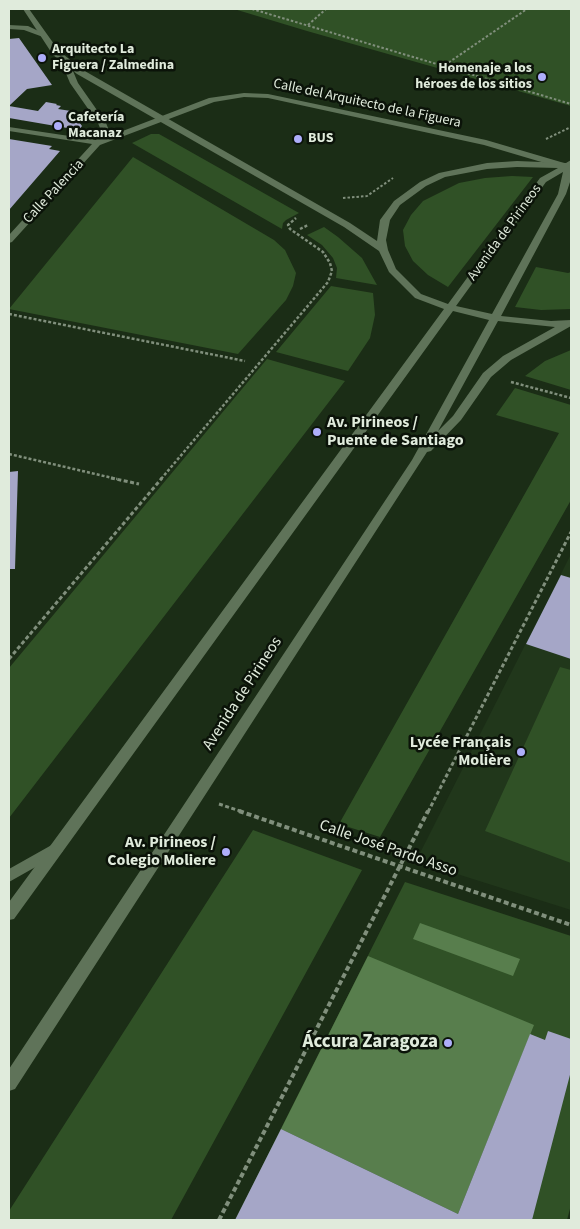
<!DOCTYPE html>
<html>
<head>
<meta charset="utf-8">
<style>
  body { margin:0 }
  #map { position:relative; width:580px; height:1229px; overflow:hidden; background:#1b2d16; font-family:"Source Sans 3",sans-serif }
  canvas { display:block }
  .frame { position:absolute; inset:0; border:10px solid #e0ebdc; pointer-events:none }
</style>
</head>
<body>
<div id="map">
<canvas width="580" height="1229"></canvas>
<div class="frame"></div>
</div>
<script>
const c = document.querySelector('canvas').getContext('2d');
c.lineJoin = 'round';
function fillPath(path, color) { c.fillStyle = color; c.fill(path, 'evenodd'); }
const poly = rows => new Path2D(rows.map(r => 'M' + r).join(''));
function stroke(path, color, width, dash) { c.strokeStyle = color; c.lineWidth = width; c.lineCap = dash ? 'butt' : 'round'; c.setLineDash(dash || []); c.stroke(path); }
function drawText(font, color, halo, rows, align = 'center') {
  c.font = font + ' "Source Sans 3",sans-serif'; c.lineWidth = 5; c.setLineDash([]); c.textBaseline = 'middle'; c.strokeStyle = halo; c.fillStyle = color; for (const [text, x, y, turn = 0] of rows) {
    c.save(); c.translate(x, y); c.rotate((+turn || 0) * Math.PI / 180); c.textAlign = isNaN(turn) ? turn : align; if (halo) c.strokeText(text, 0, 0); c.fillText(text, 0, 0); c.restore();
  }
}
fillPath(poly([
  [571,554,571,910,416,861]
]), '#21371b');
fillPath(poly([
  [234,9,571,9,571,106,307,31],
  [151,134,159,134,299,213,286,220,283,223,282,229,132,143],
  [133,157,274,240,285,250,296,273,293,286,286,300,238,354,9,309],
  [512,176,533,177,448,287,428,275,413,261,405,246,403,230,411,215,423,201,459,183,485,178],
  [324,227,338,237,362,258,377,285,336,278,337,268,333,258,322,245,307,235],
  [536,267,568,273,571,272,571,309,541,310,515,307],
  [331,286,373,293,375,315,370,338,348,371,276,352],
  [571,350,571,390,525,376,545,361],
  [267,359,345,381,9,818,9,668],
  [515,388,571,405,571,500,380,837,339,824,559,433,496,415],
  [560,667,571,670,571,863,485,831],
  [253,830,362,870,171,1220,9,1220,9,1211],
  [405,882,571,936,571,1205,567,1220,235,1220]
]), '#305126');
fillPath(poly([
  [420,923,520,959,513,976,413,939],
  [368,956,534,1025,458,1214,281,1129]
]), '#587e4d');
fillPath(poly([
  [19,38,52,85,27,89,9,106,38,111,46,102,57,104,56,105,61,106,58,109,71,111,82,126,79,130,9,118,9,39],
  [9,139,52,146,49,149,60,151,9,210],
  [18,471,15,569,9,569,9,472],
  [561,575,571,578,571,659,526,644],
  [548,1031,571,1039,571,1071,532,1220,235,1220,281,1129,458,1214,530,1034,545,1040]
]), '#a5a6c7');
stroke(poly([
  [252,9,571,104],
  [308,25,326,9],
  [445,65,527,9],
  [546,139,571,127],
  [343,198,367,196,393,178]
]), '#808f7c', 2, [2.5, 2]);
stroke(poly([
  [300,229,308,225],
  [9,314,245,361],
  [511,382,571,398],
  [9,454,117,479],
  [161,479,328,282,332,271,330,263,323,252,290,229,288,225,296,218]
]), '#808f7c', 2.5, [3, 2]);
stroke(poly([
  [111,478,139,484],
  [9,659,162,478],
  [219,804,243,812],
  [428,812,571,532]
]), '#808f7c', 3, [4, 2.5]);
stroke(poly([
  [239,811,571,925],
  [219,1220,428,811]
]), '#808f7c', 4, [5, 3]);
fillPath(poly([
  [9,25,28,26,47,35,43,37,24,30,9,29,9,25],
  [61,57,68,59,78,83,106,123,108,128,107,137,209,98,244,93,268,94,486,140,571,165,571,169,565,169,484,145,268,98,244,97,214,102,100,145,12,242,9,243,9,235,92,144,9,131,9,127,96,140,99,136,100,128,98,123,70,83,60,59,61,57],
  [57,842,62,844,64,848,62,852,9,882,9,869,57,842]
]), '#5f7359');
fillPath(poly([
  [23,9,29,9,59,51,83,70,350,223,377,241,380,220,394,201,420,182,439,173,487,163,517,161,566,163,571,160,571,179,566,194,501,316,551,321,571,320,571,326,511,360,491,377,461,420,431,451,427,452,15,1089,9,1091,9,1069,412,460,489,320,453,311,14,919,9,920,9,902,444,309,415,298,389,272,379,251,344,227,77,74,53,55,23,9],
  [517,167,558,168,540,178,448,304,421,294,396,269,388,250,386,240,390,220,400,205,426,186,445,177,487,169,517,167],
  [563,172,558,194,492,314,456,306,546,182,563,172],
  [498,321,555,327,503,356,483,373,453,416,438,431,498,321]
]), '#5f7359');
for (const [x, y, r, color] of [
  [42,58,5,"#aeaefa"],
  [542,77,5,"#aeaefa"],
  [58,126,5,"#aeaefa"],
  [298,139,5,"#aeaefa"],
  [317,432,5,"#aeaefa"],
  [521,752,5,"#aeaefa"],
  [226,852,5,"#aeaefa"],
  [448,1043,5,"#aeaefa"]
]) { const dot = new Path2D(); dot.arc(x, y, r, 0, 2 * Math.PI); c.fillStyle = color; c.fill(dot); stroke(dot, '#0b1309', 2); }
drawText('bold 14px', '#e0ebdc', '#0b1309', [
  ["Arquitecto La",52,50],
  ["Figuera / Zalmedina",52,66],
  ["Homenaje a los",532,69,"right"],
  ["héroes de los sitios",532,85,"right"],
  ["Cafetería",68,118],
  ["Macanaz",68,134],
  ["BUS",308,139]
], 'left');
drawText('14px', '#e0ebdc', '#0b1309', [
  ["Calle del Arquitecto de la Figuera",367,104,12],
  ["Calle Palencia",54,192,-47],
  ["Avenida de Pirineos",505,233,-54]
]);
drawText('bold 16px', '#e0ebdc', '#0b1309', [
  ["Av. Pirineos /",327,423,"left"],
  ["Puente de Santiago",327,441,"left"],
  ["Lycée Français",511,743],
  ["Molière",511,761],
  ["Av. Pirineos /",216,843],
  ["Colegio Moliere",216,861]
], 'right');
drawText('16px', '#e0ebdc', '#0b1309', [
  ["Avenida de Pirineos",243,694,-57],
  ["Calle José Pardo Asso",388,849,19]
]);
drawText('bold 19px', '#e0ebdc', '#0b1309', [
  ["Áccura Zaragoza",438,1043]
], 'right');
</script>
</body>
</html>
